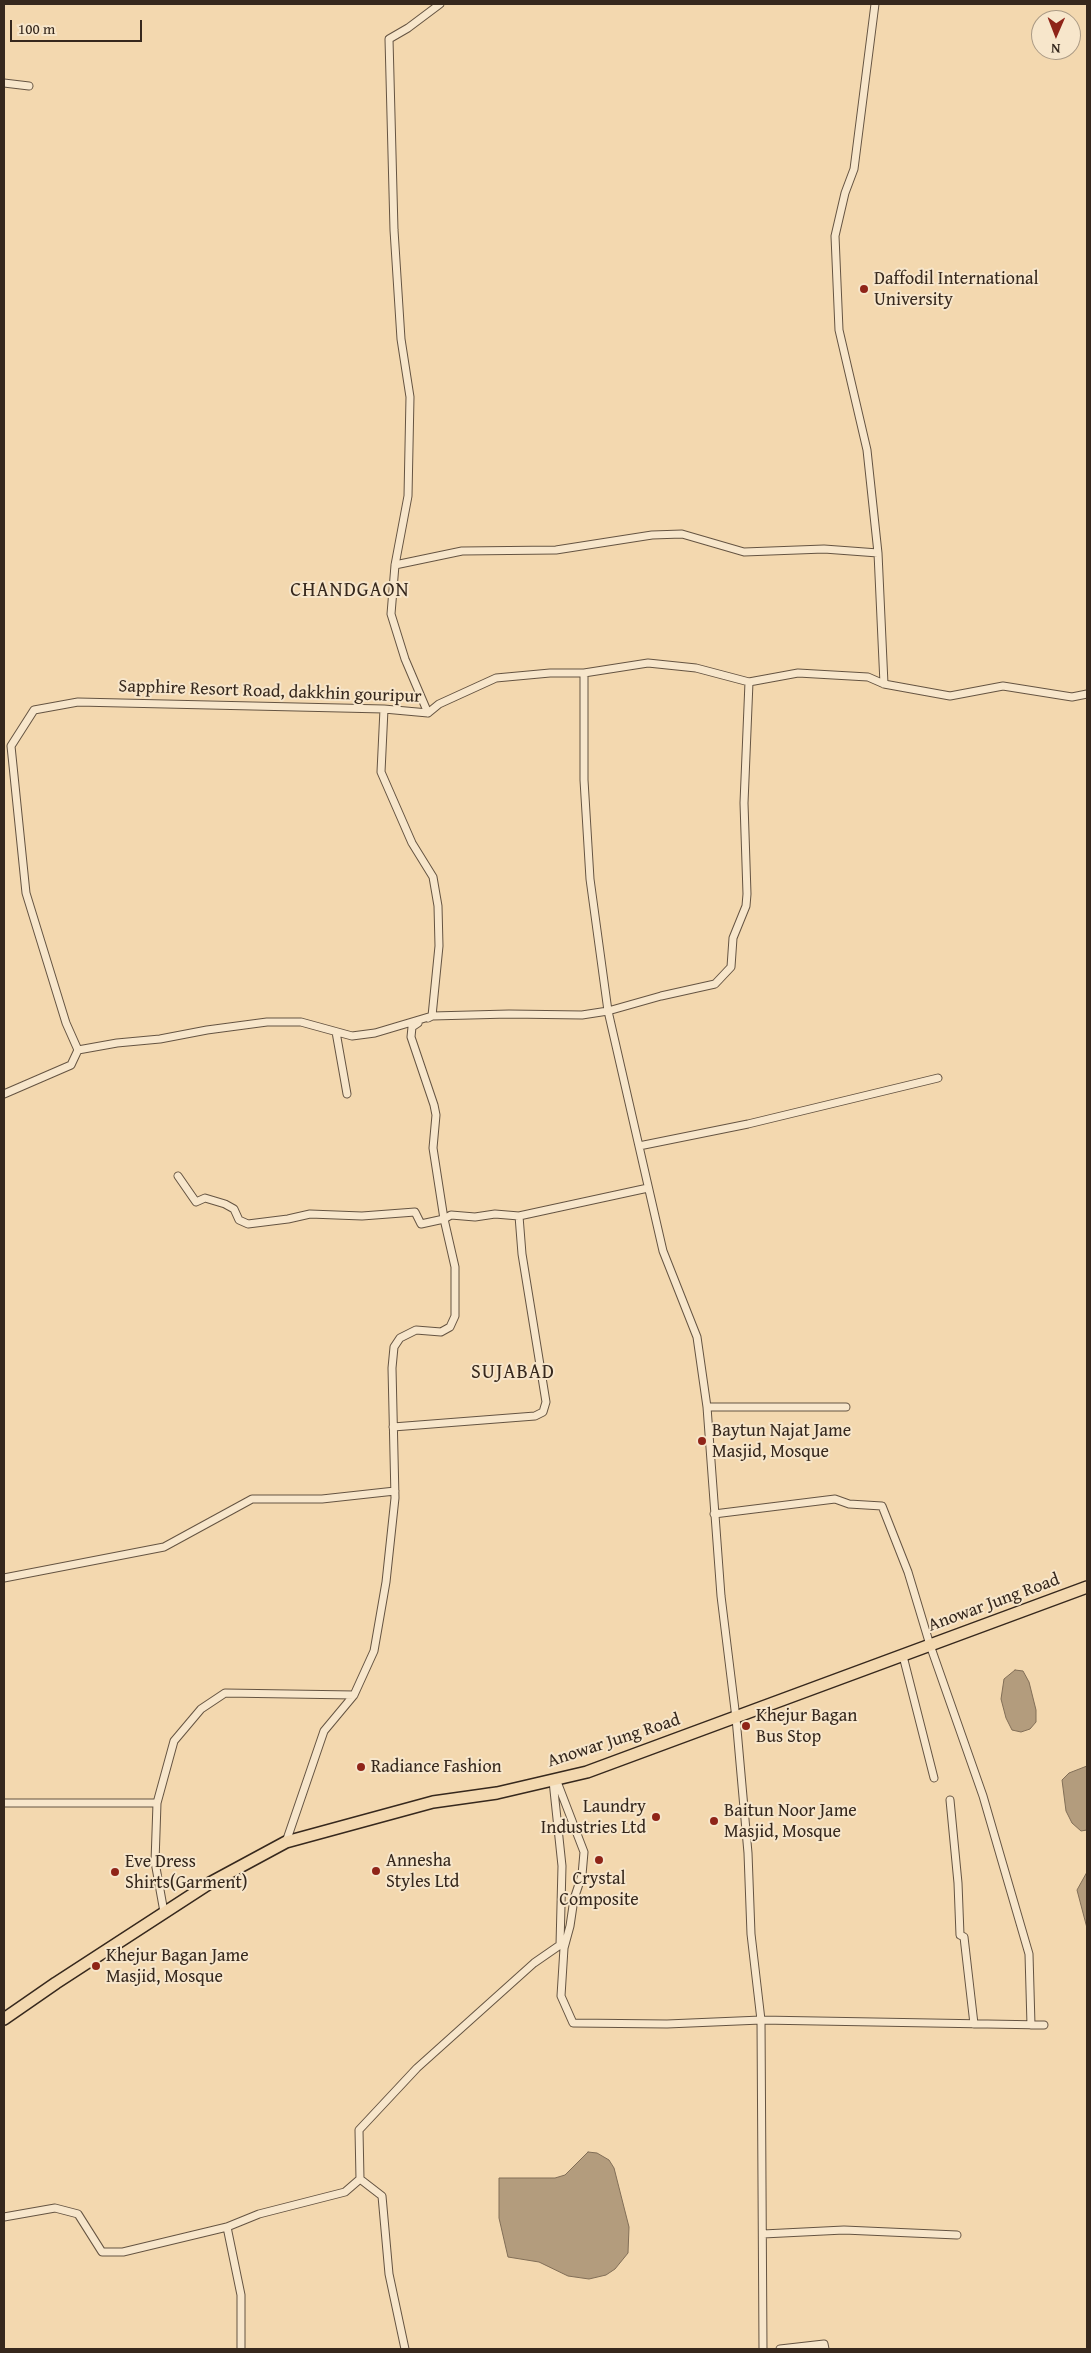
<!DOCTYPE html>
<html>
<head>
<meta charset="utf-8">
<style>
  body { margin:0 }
  #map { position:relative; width:1091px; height:2353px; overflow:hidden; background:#f3d8af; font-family:"Gentium Book Plus",serif }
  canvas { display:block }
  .frame { position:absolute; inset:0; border:5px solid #36281d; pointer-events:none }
  .north { position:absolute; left:1031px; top:10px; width:50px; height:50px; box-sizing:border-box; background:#f7e6cb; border:1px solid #aa9a85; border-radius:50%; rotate:181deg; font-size:14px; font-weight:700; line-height:20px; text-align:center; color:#36281d }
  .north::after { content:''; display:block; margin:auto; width:18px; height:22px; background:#8f2418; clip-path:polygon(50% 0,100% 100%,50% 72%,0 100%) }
  .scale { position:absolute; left:10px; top:20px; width:132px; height:22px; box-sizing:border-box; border:2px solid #36281d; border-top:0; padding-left:6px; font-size:15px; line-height:18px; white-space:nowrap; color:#36281d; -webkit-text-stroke:4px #f7e6cb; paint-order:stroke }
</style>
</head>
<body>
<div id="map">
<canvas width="1091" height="2353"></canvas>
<div class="frame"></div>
<div class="north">N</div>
<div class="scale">100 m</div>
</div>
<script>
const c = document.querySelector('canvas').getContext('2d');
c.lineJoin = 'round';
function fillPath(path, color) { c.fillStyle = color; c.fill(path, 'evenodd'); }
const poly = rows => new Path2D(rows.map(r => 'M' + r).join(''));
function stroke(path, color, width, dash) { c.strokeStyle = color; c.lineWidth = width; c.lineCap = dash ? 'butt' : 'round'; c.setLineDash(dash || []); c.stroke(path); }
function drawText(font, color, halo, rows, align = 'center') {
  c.font = font + ' "Gentium Book Plus",serif'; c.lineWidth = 4; c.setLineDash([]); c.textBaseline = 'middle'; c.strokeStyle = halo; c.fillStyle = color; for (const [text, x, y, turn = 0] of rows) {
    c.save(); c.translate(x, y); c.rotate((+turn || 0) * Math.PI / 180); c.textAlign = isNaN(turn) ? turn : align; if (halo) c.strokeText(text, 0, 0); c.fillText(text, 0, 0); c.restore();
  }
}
const water = poly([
  [1015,1670,1023,1671,1029,1682,1036,1710,1036,1722,1030,1729,1021,1732,1012,1730,1006,1718,1001,1699,1004,1679,1015,1670],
  [1087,1766,1087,1830,1081,1831,1072,1823,1066,1811,1062,1780,1069,1773,1087,1766],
  [1087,1872,1087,1928,1077,1890,1087,1872],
  [588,2152,597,2153,609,2160,614,2168,629,2227,628,2253,615,2269,606,2275,589,2279,568,2276,539,2262,508,2257,499,2218,499,2178,555,2178,565,2175,588,2152]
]);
fillPath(water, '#b39c7d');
stroke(water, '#816e57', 1);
const minor = poly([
  [4,83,29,86],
  [878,553,884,684],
  [395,565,462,551,556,550,652,535,682,534,744,552,824,549,878,553,867,450,839,330,835,236,845,193,854,169,875,4],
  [584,673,584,780,590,879,608,1011,661,996,715,984,731,967,733,938,746,906,747,894,744,803,749,682],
  [384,709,381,772,412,843,433,877,438,906,439,946,432,1016,428,1018],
  [428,713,405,659,391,614,395,565,408,496,410,397,401,339,394,230,389,39,408,28,440,4],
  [336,1032,347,1094],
  [78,1050,117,1043,160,1039,207,1030,267,1022,301,1022,352,1036,375,1033,432,1016,509,1014,582,1015,608,1011,663,1251,697,1337,707,1407,721,1596,736,1718,748,1853,751,1934,761,2020,763,2349],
  [4,1094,71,1065,78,1050,66,1023,26,893,11,746,34,710,78,702,384,709,428,713,439,704,496,678,550,673,584,673,648,663,696,668,749,682,798,673,868,677,884,684,950,696,1003,686,1072,697,1087,694],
  [639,1146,748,1124,938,1078],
  [178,1176,196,1202,205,1198,225,1204,234,1209,239,1220,248,1224,288,1219,310,1214,362,1216,415,1212,421,1224,444,1219,451,1215,475,1217,495,1214,519,1216],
  [707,1407,846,1407],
  [393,1427,535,1416,543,1412,546,1402,522,1254,519,1216,648,1188],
  [714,1514,835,1499,849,1504,882,1506,908,1572,930,1645,983,1796,1001,1858,1029,1954,1031,2025],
  [4,1578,164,1547,252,1499,322,1499,395,1491],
  [903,1656,934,1778],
  [556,1779,584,1852,582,1875,574,1899,570,1926,564,1948,561,1996,573,2023,667,2024,761,2020,1044,2025],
  [950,1800,958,1883,960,1935,964,1937,974,2024],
  [4,1803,157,1803],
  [286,1842,324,1731,354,1695,374,1651,386,1582,395,1498,392,1368,394,1347,400,1338,416,1330,441,1332,450,1327,455,1316,455,1267,444,1219,433,1148,436,1115,434,1105,411,1037,412,1027,418,1023],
  [164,1912,155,1862,157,1803,174,1741,201,1709,225,1693,354,1695],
  [360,2179,382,2196,389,2274,405,2349],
  [4,2217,55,2208,78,2214,102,2252,123,2252,227,2227,259,2214,345,2192,360,2179,359,2130,417,2068,534,1963,560,1945,562,1866,553,1781],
  [227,2227,241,2295,241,2349],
  [763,2234,844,2230,957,2235],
  [780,2349,824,2344,825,2349]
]);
const trunk = poly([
  [4,2019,56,1983,210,1883,286,1842,433,1802,497,1793,587,1772,1087,1587]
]);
stroke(minor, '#655442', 9);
stroke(trunk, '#36281d', 14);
stroke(minor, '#f7e6cb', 7);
stroke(trunk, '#f3d8af', 11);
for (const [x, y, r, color] of [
  [864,289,5,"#8f2418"],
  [702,1441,5,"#8f2418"],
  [746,1726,5,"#8f2418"],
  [361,1767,5,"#8f2418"],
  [656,1817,5,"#8f2418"],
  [714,1821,5,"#8f2418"],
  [599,1860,5,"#8f2418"],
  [376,1871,5,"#8f2418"],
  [115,1872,5,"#8f2418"],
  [96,1966,5,"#8f2418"]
]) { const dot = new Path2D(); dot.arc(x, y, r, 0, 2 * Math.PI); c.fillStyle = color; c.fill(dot); stroke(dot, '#f7e6cb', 2); }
drawText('18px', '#36281d', '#f7e6cb', [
  ["Daffodil International",874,279],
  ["University",874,300],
  ["Baytun Najat Jame",712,1431],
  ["Masjid, Mosque",712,1452],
  ["Khejur Bagan",756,1716],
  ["Bus Stop",756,1737],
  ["Radiance Fashion",371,1767],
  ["Laundry",646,1807,"right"],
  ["Industries Ltd",646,1828,"right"],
  ["Baitun Noor Jame",724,1811],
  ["Masjid, Mosque",724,1832],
  ["Annesha",386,1861],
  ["Styles Ltd",386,1882],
  ["Eve Dress",125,1862],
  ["Shirts(Garment)",125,1883],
  ["Crystal",599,1879,"center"],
  ["Composite",599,1900,"center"],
  ["Khejur Bagan Jame",106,1956],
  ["Masjid, Mosque",106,1977]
], 'left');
drawText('18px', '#36281d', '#f7e6cb', [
  ["Sapphire Resort Road, dakkhin gouripur",270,692,2],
  ["Anowar Jung Road",994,1603,-20],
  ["Anowar Jung Road",614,1741,-18]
]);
c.letterSpacing = '1px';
drawText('20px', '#36281d', '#f7e6cb', [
  ["CHANDGAON",350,591],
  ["SUJABAD",513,1373]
]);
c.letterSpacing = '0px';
</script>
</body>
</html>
